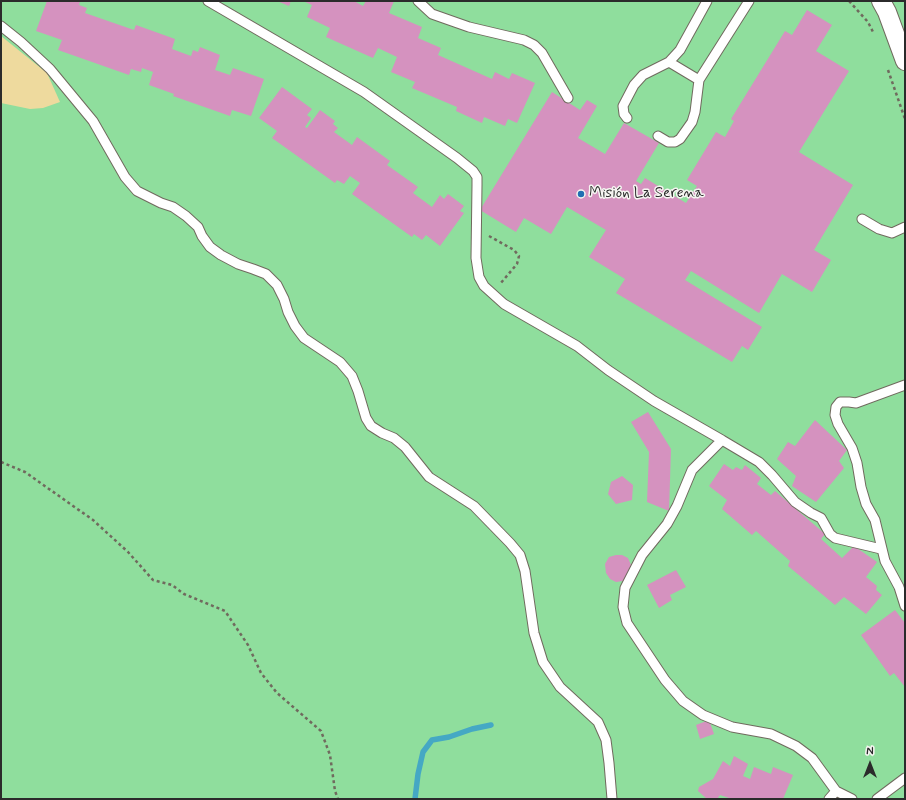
<!DOCTYPE html>
<html>
<head>
<meta charset="utf-8">
<style>
  body { margin:0 }
  #map { position:relative; width:906px; height:800px; overflow:hidden; background:#efdebd; font-family:Mynerve,sans-serif }
  canvas { display:block }
  .frame { position:absolute; inset:0; border:2px solid #2b2b2b; pointer-events:none }
  .north { position:absolute; left:850px; top:744px; width:40px; height:40px; -webkit-text-stroke:3px #f6f6f2; paint-order:stroke; rotate:0deg; font-size:11px; font-weight:700; line-height:16px; text-align:center; color:#2b2b2b }
  .north::after { content:''; display:block; margin:auto; width:14px; height:18px; background:#2b2b2b; clip-path:polygon(50% 0,100% 100%,50% 72%,0 100%) }
</style>
</head>
<body>
<div id="map">
<canvas width="906" height="800"></canvas>
<div class="frame"></div>
<div class="north">N</div>
</div>
<script>
const c = document.querySelector('canvas').getContext('2d');
c.lineJoin = 'round';
function fillPath(path, color) { c.fillStyle = color; c.fill(path, 'evenodd'); }
const poly = rows => new Path2D(rows.map(r => 'M' + r).join(''));
function stroke(path, color, width, dash) { c.strokeStyle = color; c.lineWidth = width; c.lineCap = dash ? 'butt' : 'round'; c.setLineDash(dash || []); c.stroke(path); }
function drawText(font, color, halo, rows, align = 'center') {
  c.font = font + ' Mynerve,sans-serif'; c.lineWidth = 3; c.setLineDash([]); c.textBaseline = 'middle'; c.strokeStyle = halo; c.fillStyle = color; for (const [text, x, y, turn = 0] of rows) {
    c.save(); c.translate(x, y); c.rotate((+turn || 0) * Math.PI / 180); c.textAlign = isNaN(turn) ? turn : align; if (halo) c.strokeText(text, 0, 0); c.fillText(text, 0, 0); c.restore();
  }
}
fillPath(poly([
  [1,1,905,1,905,799,1,799]
]), '#8fde9d');
fillPath(poly([
  [1,36,47,73,60,102,43,108,30,109,1,103]
]), '#eeda9e');
stroke(poly([
  [415,799,418,774,423,752,432,740,449,737,472,729,491,725]
]), '#45a8c4', 5.5);
fillPath(poly([
  [47,1,80,1,79,5,87,8,85,13,134,30,136,25,175,39,172,49,191,56,193,50,198,52,200,47,220,55,215,70,230,75,233,68,264,79,251,116,232,110,230,116,173,96,174,94,149,85,153,72,142,68,141,72,131,69,129,75,58,50,62,40,36,31],
  [277,1,291,1,289,6],
  [303,1,354,1,363,6,366,1,394,1,389,13,422,27,418,38,441,48,438,55,492,79,495,72,509,79,512,73,535,83,517,123,508,119,505,126,484,117,482,123,456,111,457,107,412,88,415,82,391,72,397,57,378,48,373,58,326,37,330,28,307,17,312,5],
  [807,10,832,25,816,51,849,71,799,152,853,185,814,250,831,260,812,292,782,274,759,313,691,271,685,280,762,327,748,350,742,346,732,362,616,293,625,279,589,257,606,230,567,207,551,234,524,218,516,232,480,210,552,92,580,110,587,100,597,106,578,138,605,154,624,123,659,143,636,181,641,184,645,178,686,203,697,186,687,180,716,132,725,137,734,121,731,119,785,31,792,35],
  [282,87,312,109,307,115,311,118,305,127,307,128,320,110,335,121,333,124,338,128,334,132,352,145,357,137,390,161,387,165,418,187,413,193,432,207,440,195,444,199,448,194,464,206,460,211,464,213,440,246,426,235,422,240,414,234,412,237,352,194,360,183,350,176,344,184,337,180,335,183,272,138,277,131,259,118],
  [648,412,671,449,669,511,647,502,649,452,631,422],
  [815,420,847,450,839,461,844,468,816,502,792,486,796,476,777,459,788,442,795,446],
  [724,464,733,470,736,467,742,470,745,465,761,478,757,484,771,495,775,491,825,534,821,539,842,558,854,546,877,562,866,577,877,586,876,590,882,595,866,614,844,597,835,605,788,566,790,561,756,531,752,535,722,509,727,500,709,486],
  [622,476,633,485,632,500,616,504,608,494,611,482],
  [616,555,622,555,628,558,631,565,628,577,623,581,616,582,610,579,606,573,605,564,609,557],
  [676,570,686,587,670,595,672,600,659,608,647,585],
  [895,610,905,623,905,687,894,673,890,676,861,635],
  [709,720,714,734,700,739,696,725],
  [734,756,748,764,743,776,750,779,754,767,771,774,773,767,793,775,783,799,732,799,720,795,717,799,707,799,698,791,699,787,713,779,723,761,730,766]
]), '#d592bf');
const service = poly([
  [208,1,364,92,457,158,473,171,477,177,477,185,476,258,479,277,484,286,504,304,577,346,608,370,654,401,722,440,692,470,677,506,667,524,642,555,625,588,623,607,627,623,665,680,683,701,703,715,732,727,771,734,796,746,812,758,836,791,852,799],
  [418,1,432,14,469,27,524,40,534,45,542,53,568,98],
  [1,26,21,42,50,69,93,121,125,177,137,191,161,203,173,207,186,216,198,227,202,236,210,247,221,255,238,264,253,269,266,274,277,285,284,299,288,312,295,326,304,338,340,362,352,376,358,391,366,418,371,426,382,433,394,438,405,447,429,477,474,506,510,543,520,555,525,571,534,633,543,662,560,687,598,722,606,740,609,763,612,799],
  [669,62,699,80],
  [627,118,624,114,623,106,634,85,643,75,669,62,680,50,707,1],
  [658,136,668,142,675,142,680,139,692,122,695,112,699,80,749,1],
  [862,219,879,229,892,233,905,227],
  [905,385,856,403,849,402,840,402,836,407,835,415,838,424,852,448,857,463,861,487,866,504,875,520,885,561,899,587,905,606],
  [722,440,759,462,772,475,795,502,811,513,821,518,830,534,835,538,881,549],
  [829,799,836,791],
  [877,799,905,778]
]);
const minor = poly([
  [881,1,887,12,905,61]
]);
stroke(service, '#706a5e', 11);
stroke(minor, '#706a5e', 20);
stroke(poly([
  [849,1,868,22,873,32],
  [888,70,905,119],
  [489,236,514,250,519,256,517,264,500,284],
  [1,462,25,472,93,520,128,552,153,580,172,585,184,594,225,611,248,645,261,673,277,693,321,731,330,755,335,791,338,799]
]), '#706a5e', 2.5, [3, 3]);
stroke(service, '#fff', 9);
stroke(minor, '#fff', 18);
for (const [x, y, r, color] of [
  [581,194,4,"#1f6fb2"]
]) { const dot = new Path2D(); dot.arc(x, y, r, 0, 2 * Math.PI); c.fillStyle = color; c.fill(dot); stroke(dot, '#f6f6f2', 1.5); }
drawText('15px', '#2b2b2b', '#f6f6f2', [
  ["Misión La Serena",589,194]
], 'left');
</script>
</body>
</html>
